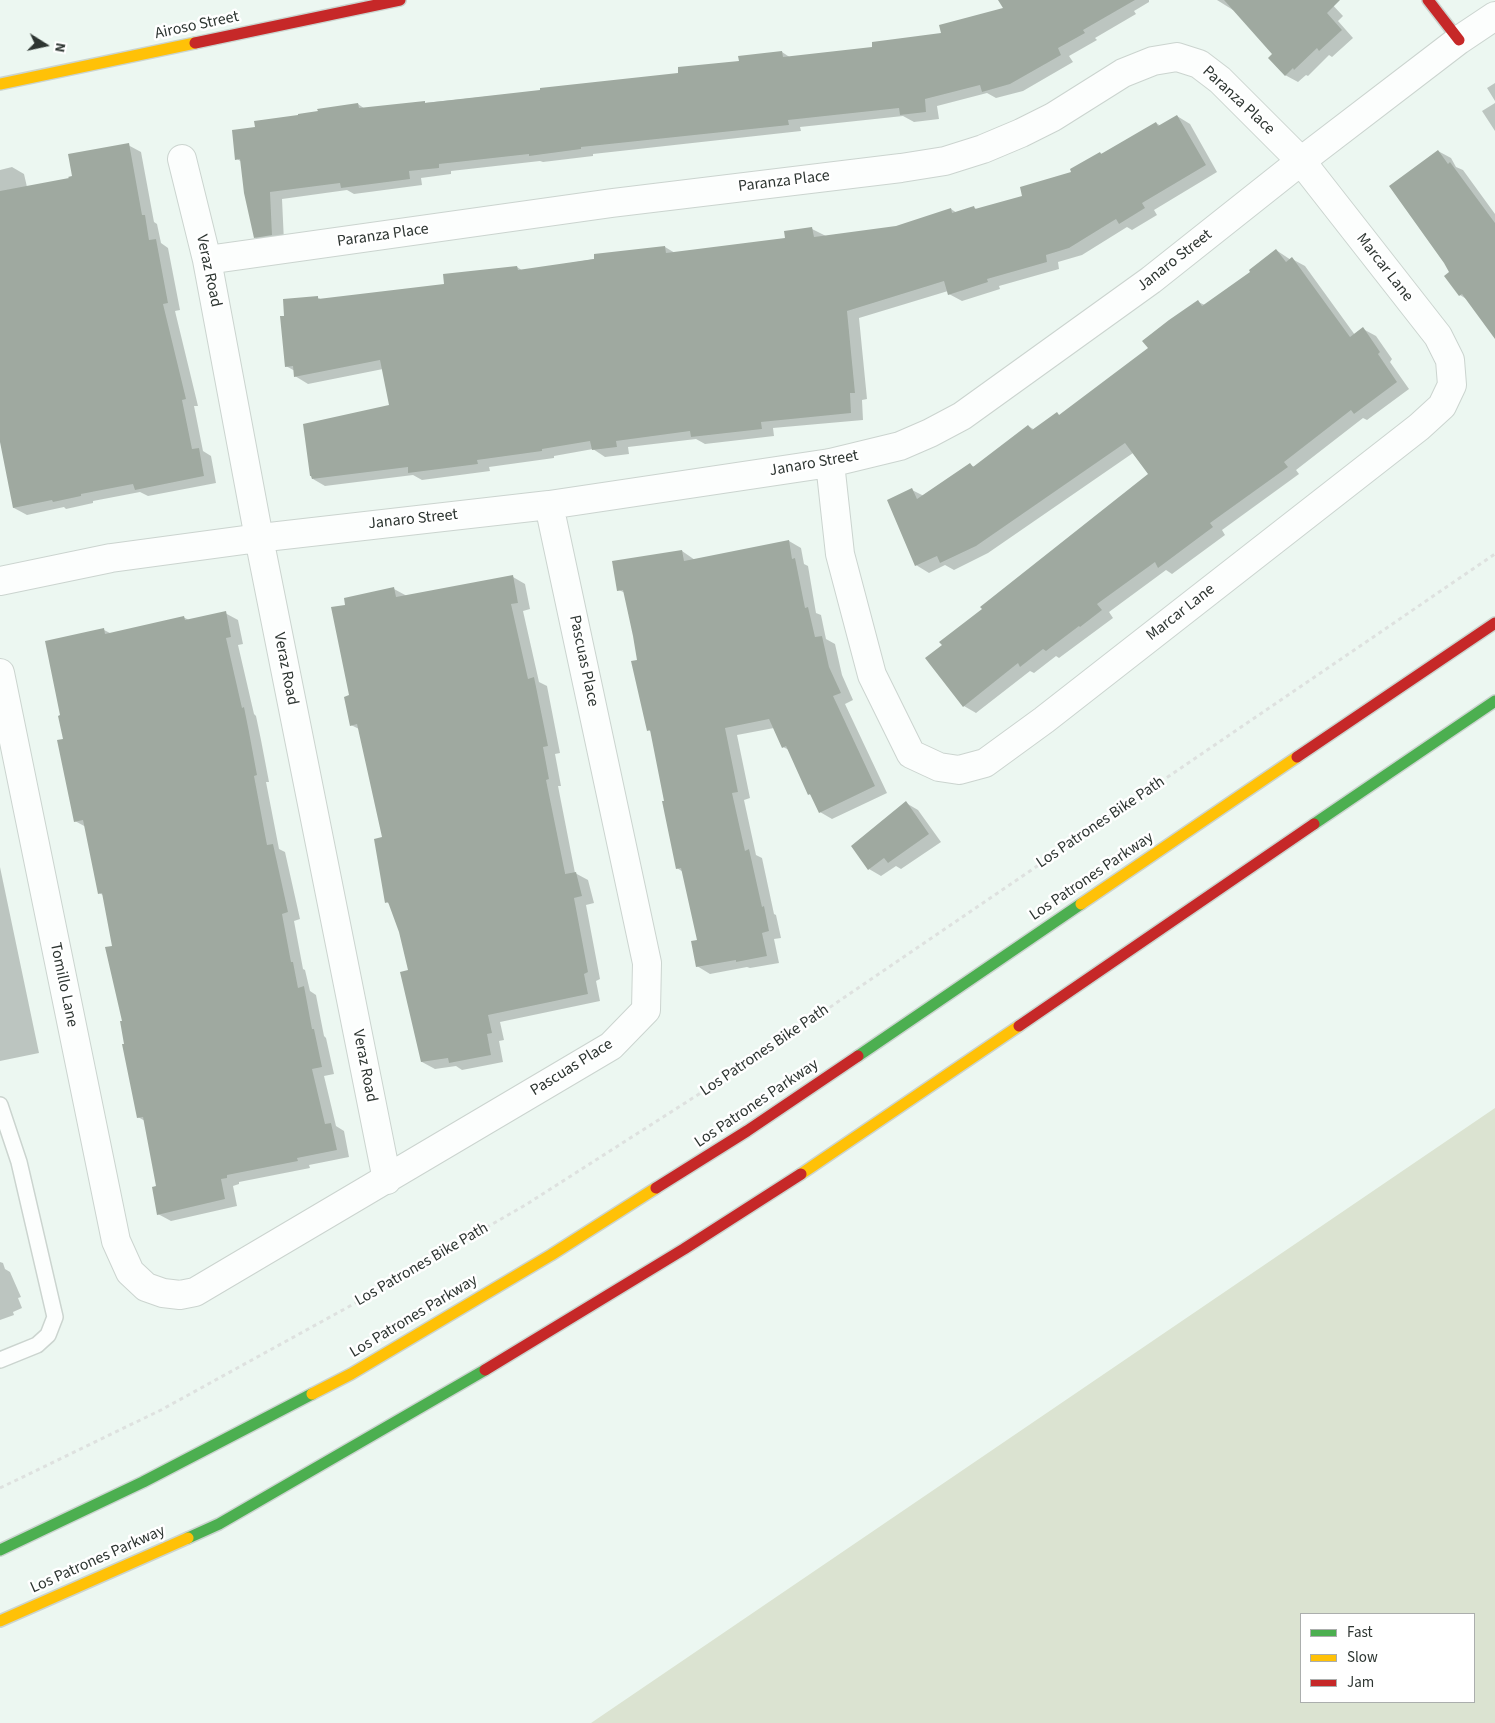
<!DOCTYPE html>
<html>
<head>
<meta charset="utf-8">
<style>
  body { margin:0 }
  #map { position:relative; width:1495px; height:1723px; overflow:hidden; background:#ecf7f1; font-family:"Source Sans 3",sans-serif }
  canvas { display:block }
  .legend { position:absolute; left:1300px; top:1613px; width:175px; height:90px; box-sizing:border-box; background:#fff; border:1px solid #abaead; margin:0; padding:6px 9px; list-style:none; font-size:15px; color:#2d3531 }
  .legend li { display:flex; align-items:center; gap:10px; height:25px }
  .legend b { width:25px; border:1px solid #abaead }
  .north { position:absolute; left:20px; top:20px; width:50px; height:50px; -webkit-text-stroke:4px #fff; paint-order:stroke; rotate:100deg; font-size:14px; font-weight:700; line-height:20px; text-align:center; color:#2d3531 }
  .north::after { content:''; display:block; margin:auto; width:18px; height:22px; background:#2d3531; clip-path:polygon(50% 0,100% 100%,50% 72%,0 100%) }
</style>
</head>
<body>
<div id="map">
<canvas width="1495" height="1723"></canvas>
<ul class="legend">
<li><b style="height:6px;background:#4caf50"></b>Fast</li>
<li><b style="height:6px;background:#ffc107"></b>Slow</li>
<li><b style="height:6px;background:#c62828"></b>Jam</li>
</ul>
<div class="north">N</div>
</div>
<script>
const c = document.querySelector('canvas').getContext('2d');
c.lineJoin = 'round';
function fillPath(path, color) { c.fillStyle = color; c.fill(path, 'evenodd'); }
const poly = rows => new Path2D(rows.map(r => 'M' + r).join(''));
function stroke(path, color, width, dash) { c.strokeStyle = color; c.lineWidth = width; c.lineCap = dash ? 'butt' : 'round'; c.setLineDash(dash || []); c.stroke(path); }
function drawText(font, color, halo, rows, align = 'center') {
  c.font = font + ' "Source Sans 3",sans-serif'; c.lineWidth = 5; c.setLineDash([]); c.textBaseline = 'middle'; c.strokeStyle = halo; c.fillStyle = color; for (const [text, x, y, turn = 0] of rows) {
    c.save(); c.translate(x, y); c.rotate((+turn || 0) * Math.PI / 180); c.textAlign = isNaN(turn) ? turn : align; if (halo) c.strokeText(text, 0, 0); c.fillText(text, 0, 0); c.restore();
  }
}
fillPath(poly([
  [1495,1108,1495,1723,591,1723],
  [1301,1614,1474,1614,1474,1702,1301,1702]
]), '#dbe3d1');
fillPath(poly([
  [1000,0,1149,0,1149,2,1134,11,1136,14,1095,38,1097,40,1069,56,1073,62,1023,91,996,98,987,93,937,106,939,119,914,122,903,116,800,127,801,131,593,154,593,156,543,162,540,161,451,171,451,174,421,178,422,185,354,194,347,190,282,199,284,242,267,244,255,237,242,162,237,159,256,128,299,117,358,104,365,109,541,91,680,74,740,62,782,52,791,58,874,48,943,34,1005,9],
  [1217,0,1328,0,1343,16,1338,21,1353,38,1332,57,1329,55,1308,76,1306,75,1298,82,1285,75,1273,54,1234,10,1233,10],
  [1495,83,1495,101,1487,88],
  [1495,103,1495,131,1482,111],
  [1177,116,1190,124,1217,172,1154,210,1157,215,1132,230,1127,227,1082,255,1058,262,1059,269,999,286,1000,289,962,301,949,294,948,291,859,318,867,399,862,400,863,420,773,428,774,436,705,444,696,439,628,447,629,454,605,457,593,449,554,456,554,458,489,467,490,471,422,480,413,475,325,486,313,479,391,406,383,369,308,384,295,376,295,371,286,366,286,317,317,297,322,300,445,285,517,267,523,271,665,247,675,253,786,239,812,229,826,236,897,227,951,209,957,213,973,207,978,210,1024,197,1073,172,1100,153,1102,154,1156,123,1161,126],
  [128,145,141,152,154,222,157,224,161,243,168,248,180,310,175,311,198,406,194,406,203,451,211,456,216,483,148,496,140,492,93,501,93,503,66,509,64,507,27,515,14,508,0,436,0,170,12,167,24,174,27,187,70,179],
  [1438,151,1451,158,1456,167,1463,170,1495,214,1495,337,1468,300,1460,295,1451,272],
  [1276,250,1291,260,1292,259,1305,266,1355,335,1363,329,1376,336,1392,359,1390,362,1409,389,1367,420,1363,418,1296,470,1299,474,1222,530,1225,535,1172,574,1166,570,1109,612,1113,618,1059,658,1056,656,1034,673,1030,671,976,713,964,706,943,645,983,609,1149,474,1133,453,988,553,954,570,945,565,929,573,916,565,912,490,924,496,970,465,975,467,1028,426,1035,430,1057,414,1061,416,1150,348,1198,302,1205,305,1251,272],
  [789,541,801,548,804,564,808,566,816,613,821,615,826,639,835,644,842,675,853,700,845,704,887,793,832,819,820,812,813,796,809,794,789,750,783,747,774,728,737,735,750,798,744,800,756,855,762,858,774,914,776,915,781,938,774,939,779,963,750,968,747,967,710,974,697,966,698,941,683,872,677,868,652,732,648,730,639,661,625,593,619,590,614,562,682,551,695,560],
  [513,577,525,584,530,609,523,611,539,682,547,686,560,753,555,754,561,786,558,786,575,873,588,880,594,903,586,905,600,979,596,981,600,1001,500,1022,504,1040,499,1041,503,1062,462,1070,456,1066,435,1069,422,1062,409,971,401,932,390,904,386,902,383,838,359,729,351,725,346,606,394,589,407,596],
  [225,613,238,620,243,644,238,645,254,714,256,716,261,740,269,782,266,782,279,849,285,852,300,919,294,921,303,969,305,970,310,991,316,995,324,1036,326,1038,334,1074,324,1076,336,1126,344,1131,349,1157,309,1165,310,1168,239,1182,239,1184,233,1186,237,1206,171,1221,158,1214,158,1187,145,1121,138,1117,126,1044,114,947,103,895,99,893,86,827,75,821,64,740,104,630,112,634,183,617,189,620],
  [906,803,918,810,941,842,901,869,896,866,881,876,869,869],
  [0,867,39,1053,0,1061],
  [0,1262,3,1263,5,1269,10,1272,21,1297,18,1298,22,1308,13,1312,14,1315,0,1320]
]), '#0003');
fillPath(poly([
  [998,0,1135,0,1083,30,1085,33,1058,48,1061,55,1010,84,982,92,980,85,925,99,926,112,900,115,899,108,788,120,789,125,581,147,581,149,529,156,529,154,439,164,439,168,409,171,410,179,341,188,340,183,270,192,272,235,254,238,244,193,240,159,235,160,232,130,255,127,254,121,298,115,298,114,318,111,317,109,358,103,359,108,425,101,425,103,540,90,540,88,678,73,678,67,739,61,738,56,782,51,783,57,872,47,872,42,941,33,939,25,1003,8],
  [1224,0,1340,0,1327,13,1342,30,1319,51,1317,48,1294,70,1293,68,1285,76,1268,58,1272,54],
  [1177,115,1206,165,1142,203,1145,208,1119,224,1116,219,1069,248,1046,255,1047,262,987,279,988,282,948,295,944,281,847,311,855,393,850,393,851,413,761,422,762,429,691,437,690,431,616,441,617,447,592,450,590,441,542,449,542,451,477,460,478,464,408,473,408,467,312,479,311,476,310,476,303,424,389,405,380,360,294,377,293,366,285,367,280,316,284,316,283,299,318,296,318,299,444,284,443,274,517,266,518,270,594,259,594,254,665,246,666,253,785,238,784,231,812,227,814,237,896,226,951,208,952,213,974,206,975,209,1022,196,1020,187,1071,172,1070,169,1100,152,1101,154,1156,122,1158,126],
  [129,143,142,215,145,215,149,240,156,239,168,303,163,304,186,399,182,400,192,449,199,448,204,476,135,490,133,484,81,494,81,496,53,502,52,500,13,508,0,442,0,191,69,178,68,177,72,176,68,154],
  [1438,150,1448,164,1450,162,1495,223,1495,339,1462,294,1459,296,1444,276,1449,272,1444,263,1389,186],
  [1276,249,1286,262,1292,257,1350,337,1363,327,1380,352,1378,354,1397,382,1354,414,1351,410,1284,462,1288,467,1210,523,1213,527,1158,568,1155,562,1097,604,1102,610,1080,627,1079,626,1046,651,1043,649,1020,667,1018,663,963,707,925,658,942,645,939,642,982,609,980,607,1148,474,1125,443,976,546,940,563,937,556,915,566,887,500,912,488,917,499,970,463,973,467,1028,425,1032,430,1057,412,1059,415,1148,348,1142,341,1169,320,1198,300,1202,306,1250,272,1249,270],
  [789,540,792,559,795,558,805,608,808,607,815,637,822,636,829,667,841,693,833,696,875,786,819,813,810,794,808,795,786,746,782,748,769,719,725,728,738,792,732,793,745,851,749,849,762,907,764,906,769,931,762,933,767,956,736,962,736,960,696,967,691,941,697,940,681,868,676,869,662,801,664,801,650,730,647,731,631,661,637,660,633,636,623,590,617,591,612,561,682,550,684,561],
  [513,575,518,603,511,604,528,679,534,677,548,746,543,747,549,779,546,780,565,873,565,874,576,872,582,896,574,898,588,972,584,974,588,994,488,1015,492,1033,487,1034,491,1055,449,1063,448,1058,421,1062,400,972,408,970,399,932,388,902,385,903,374,839,382,837,357,724,350,726,344,697,349,695,331,607,345,605,344,598,394,587,396,597],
  [226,611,231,637,226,638,242,708,244,707,249,732,257,775,254,776,267,845,273,844,288,912,282,914,291,962,293,962,298,988,304,986,312,1029,314,1029,322,1067,312,1069,325,1124,331,1123,337,1150,297,1158,298,1161,227,1175,227,1178,221,1179,225,1199,157,1215,152,1187,156,1186,143,1117,137,1118,122,1044,124,1044,120,1021,122,1021,105,947,112,946,102,893,98,894,83,820,74,822,57,740,63,739,58,716,60,715,45,641,104,628,105,634,184,616,185,620],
  [906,801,929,834,888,863,884,858,868,870,851,846]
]), '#9fa9a0');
const lane = poly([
  [0,1105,19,1162,55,1317,48,1335,37,1345,0,1360]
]);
const street = poly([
  [182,159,207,260,259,538,387,1180],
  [207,260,612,203,901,168,945,161,983,149,1021,133,1053,117,1123,73,1153,61,1177,57,1199,64,1220,80,1301,161,1438,336,1450,360,1452,385,1442,406,1419,427,1044,720,985,763,959,770,939,767,911,754,872,675,840,554,830,463],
  [0,581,111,558,259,538,549,505,830,463,900,446,930,433,962,416,1151,280,1301,161,1459,40,1495,16],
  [0,673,116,1241,130,1272,146,1287,163,1293,180,1295,195,1292,611,1046,646,1010,647,963,549,505]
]);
const fast = poly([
  [1314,824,1495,701],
  [858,1056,1081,904],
  [188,1538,219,1524,485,1370],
  [0,1550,143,1482,312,1394]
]);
const slow = poly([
  [0,84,195,43],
  [1081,904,1297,757],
  [801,1174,1019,1026],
  [312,1394,351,1374,551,1255,656,1188],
  [0,1621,188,1538]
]);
const jam = poly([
  [1428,0,1459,40],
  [195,43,400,0],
  [1297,757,1495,623],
  [1019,1026,1314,824],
  [656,1188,747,1131,858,1056],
  [485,1370,684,1249,801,1174]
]);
stroke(lane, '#cbd4cf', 18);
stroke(street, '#cbd4cf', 30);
stroke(fast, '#cbd4cf', 14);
stroke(slow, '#cbd4cf', 14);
stroke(jam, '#cbd4cf', 14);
stroke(poly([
  [0,1488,161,1410,350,1306,527,1204,757,1057,1495,554]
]), '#dee1df', 3, [4, 4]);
stroke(lane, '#fcfefd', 15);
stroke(street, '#fcfefd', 28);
stroke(fast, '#4caf50', 11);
stroke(slow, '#ffc107', 11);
stroke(jam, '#c62828', 11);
drawText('16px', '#2d3531', '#fff', [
  ["Airoso Street",197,26,-12],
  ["Paranza Place",1238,101,43],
  ["Paranza Place",784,182,-7],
  ["Paranza Place",383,236,-8],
  ["Janaro Street",1175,261,-38],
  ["Marcar Lane",1384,268,52],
  ["Veraz Road",208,271,78],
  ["Janaro Street",814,464,-10],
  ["Janaro Street",413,520,-6],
  ["Marcar Lane",1181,613,-38],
  ["Pascuas Place",583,661,78],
  ["Veraz Road",285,669,79],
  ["Los Patrones Bike Path",1101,823,-34],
  ["Los Patrones Parkway",1092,877,-34],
  ["Tomillo Lane",63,985,78],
  ["Los Patrones Bike Path",765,1051,-34],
  ["Veraz Road",364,1066,79],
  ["Pascuas Place",572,1068,-32],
  ["Los Patrones Parkway",757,1104,-34],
  ["Los Patrones Bike Path",422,1265,-30],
  ["Los Patrones Parkway",414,1317,-31],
  ["Los Patrones Parkway",98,1560,-24]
]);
</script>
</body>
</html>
